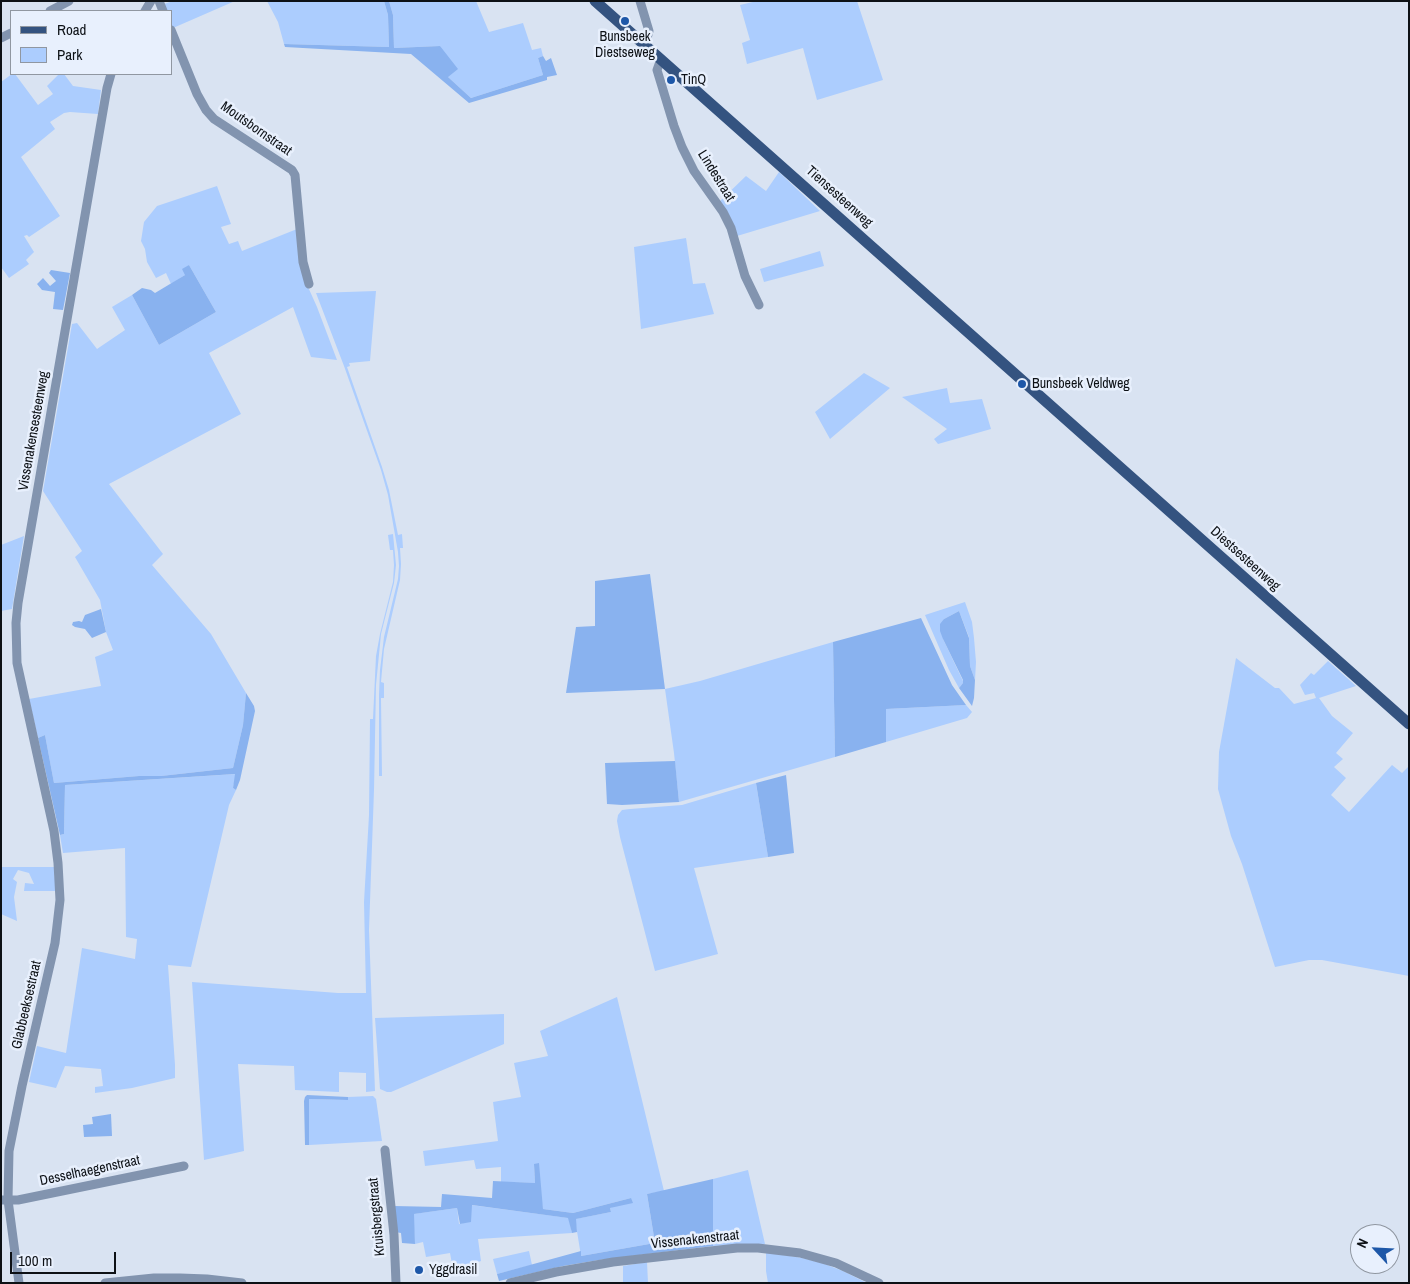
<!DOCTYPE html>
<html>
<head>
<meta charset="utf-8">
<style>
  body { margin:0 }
  #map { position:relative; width:1410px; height:1284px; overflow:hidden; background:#d9e3f2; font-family:"Archivo Narrow",sans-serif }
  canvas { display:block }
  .frame { position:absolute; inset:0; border:2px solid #0d1116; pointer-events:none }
  .legend { position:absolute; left:10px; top:10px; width:162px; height:65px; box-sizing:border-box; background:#e8f0fd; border:1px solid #9097a1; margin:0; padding:6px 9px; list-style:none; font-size:15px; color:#0d1116 }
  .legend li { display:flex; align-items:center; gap:10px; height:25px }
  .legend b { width:25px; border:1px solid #9097a1 }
  .north { position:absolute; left:1350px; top:1224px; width:50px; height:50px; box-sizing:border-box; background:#e8f0fd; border:1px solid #9097a1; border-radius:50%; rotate:295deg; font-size:14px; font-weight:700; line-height:20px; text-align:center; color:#0d1116 }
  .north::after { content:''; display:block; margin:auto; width:18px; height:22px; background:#1d57a8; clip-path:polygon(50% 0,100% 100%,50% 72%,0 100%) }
  .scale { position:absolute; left:10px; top:1252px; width:106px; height:22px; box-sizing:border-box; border:2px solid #0d1116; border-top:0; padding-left:6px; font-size:15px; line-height:18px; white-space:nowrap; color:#0d1116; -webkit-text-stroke:4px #e8f0fd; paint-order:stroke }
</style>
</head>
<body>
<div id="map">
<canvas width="1410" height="1284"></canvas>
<div class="frame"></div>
<ul class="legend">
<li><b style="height:6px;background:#345380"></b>Road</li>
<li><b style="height:14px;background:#accdfe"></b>Park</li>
</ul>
<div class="north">N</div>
<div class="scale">100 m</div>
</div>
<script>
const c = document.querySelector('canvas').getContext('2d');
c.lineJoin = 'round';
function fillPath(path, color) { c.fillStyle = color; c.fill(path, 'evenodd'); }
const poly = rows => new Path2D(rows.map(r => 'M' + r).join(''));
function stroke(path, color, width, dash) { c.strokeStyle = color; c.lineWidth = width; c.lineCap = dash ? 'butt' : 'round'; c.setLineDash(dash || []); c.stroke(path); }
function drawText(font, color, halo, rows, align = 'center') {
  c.font = font + ' "Archivo Narrow",sans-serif'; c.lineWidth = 5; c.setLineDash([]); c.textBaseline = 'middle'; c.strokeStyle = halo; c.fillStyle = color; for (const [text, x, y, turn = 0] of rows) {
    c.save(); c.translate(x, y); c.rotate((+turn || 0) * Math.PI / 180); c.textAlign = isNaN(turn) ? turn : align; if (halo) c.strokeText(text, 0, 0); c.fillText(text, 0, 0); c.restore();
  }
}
fillPath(poly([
  [173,1,235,1,173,28,171,24,171,11,166,11,164,4],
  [267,1,384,1,388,15,389,47,284,44,278,22],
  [389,1,476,1,489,32,523,23,532,50,541,48,543,56,538,58,543,75,471,98,448,77,440,46,394,48,393,15],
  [757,1,857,1,883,80,817,100,803,48,747,64,742,43,750,40,740,5],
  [12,74,15,74,38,105,53,94,47,86,59,74,64,74,73,86,101,90,98,114,70,112,64,113,50,122,55,129,21,157,60,216,29,237,27,235,24,236,34,252,26,260,29,264,9,278,1,267,1,82],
  [779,172,820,211,737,236,718,203,746,176,766,191],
  [217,186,231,224,221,227,229,244,238,241,242,251,297,229,304,278,317,307,337,360,311,357,293,307,209,353,241,414,109,484,163,554,152,565,211,634,246,693,243,725,233,768,161,776,139,776,54,783,45,735,38,738,29,699,101,686,95,657,113,650,106,632,100,600,75,557,82,551,43,491,72,324,77,323,97,349,125,330,112,307,132,295,159,345,216,312,189,265,185,275,171,284,166,273,156,278,147,262,145,249,141,241,144,222,157,206],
  [686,238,693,284,705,283,714,314,641,329,634,247],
  [820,251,824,266,764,282,760,269],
  [376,291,370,361,349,363,350,366,347,367,382,467,389,490,398,535,402,534,403,548,400,548,401,564,400,580,384,649,381,682,384,683,384,698,381,698,382,776,379,776,379,695,380,670,384,637,398,579,399,566,398,552,388,495,381,470,344,366,316,293],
  [864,373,890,388,830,439,815,412],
  [947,388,950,403,982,399,991,429,938,444,934,439,947,429,902,397],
  [393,534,396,565,394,583,381,634,376,685,374,790,369,930,375,1091,366,1092,366,1073,339,1072,339,1092,295,1090,294,1066,238,1064,244,1151,204,1160,192,982,338,993,366,993,364,902,369,815,370,719,373,719,376,656,380,634,393,582,394,565,393,550,390,550,388,535],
  [24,536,12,609,1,611,1,545],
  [965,602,972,622,974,638,976,662,975,680,970,666,969,637,959,611,944,619,943,639,963,681,963,683,959,688,949,670,925,615],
  [833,642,835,757,679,802,674,753,665,689,700,681],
  [1236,658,1275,688,1279,688,1294,704,1316,698,1314,693,1305,695,1300,685,1311,673,1314,675,1328,661,1356,686,1319,698,1332,716,1353,733,1336,753,1343,759,1334,767,1346,778,1331,795,1349,812,1392,765,1402,773,1409,766,1409,976,1322,960,1309,960,1275,967,1242,864,1231,836,1218,789,1219,752],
  [966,705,972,712,967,718,886,742,886,709],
  [236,774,233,788,236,790,229,805,191,967,168,965,175,1065,175,1078,132,1088,95,1093,95,1087,103,1086,101,1069,65,1066,56,1088,29,1082,37,1046,66,1053,82,948,135,959,137,939,126,937,125,848,63,853,60,835,64,834,65,785],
  [756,783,768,857,694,868,718,954,655,971,620,837,617,821,618,815,622,810,630,809,682,805],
  [1,867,54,867,56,891,24,891,25,883,34,884,29,873,18,870,13,879,17,882,14,897,17,921,1,914],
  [617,997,664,1191,647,1194,655,1243,581,1256,575,1219,611,1212,610,1208,631,1198,573,1213,543,1209,534,1164,535,1183,501,1182,501,1167,476,1169,474,1160,425,1166,423,1151,498,1141,493,1102,521,1097,514,1063,548,1056,540,1031],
  [504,1014,504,1044,391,1092,387,1092,380,1089,375,1018],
  [373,1096,376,1099,382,1141,309,1145,309,1099,348,1100,348,1097],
  [748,1170,765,1244,713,1246,713,1179],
  [471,1205,569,1218,572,1233,478,1239,481,1261,459,1269,460,1274,454,1275,450,1253,426,1257,423,1242,415,1244,413,1214,457,1208,459,1224,471,1221],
  [529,1251,532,1265,497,1274,493,1259],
  [766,1252,802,1258,822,1263,843,1271,867,1283,768,1283,766,1271],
  [647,1262,648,1283,623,1283,623,1266]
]), '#accdfe');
fillPath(poly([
  [384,1,389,1,393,15,394,48,440,46,458,69,448,77,471,98,543,75,538,58,543,56,546,61,551,58,557,75,547,77,547,80,469,103,411,54,285,47,284,44,389,47,388,15],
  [189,265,216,312,159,345,132,295,142,288,151,290,155,293,185,275,182,269],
  [51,270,70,273,63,310,53,309,55,292,42,290,37,284,43,278,50,286,56,281,49,273],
  [650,574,665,689,566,693,576,627,595,626,595,581],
  [101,609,106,632,92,638,85,629,75,627,72,625,73,622,79,621,82,622,85,615],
  [959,611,969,638,970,666,975,680,974,698,972,706,959,688,963,683,963,680,943,639,940,631,940,624,944,619],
  [921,618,952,685,966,705,886,709,886,742,835,757,833,642],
  [246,693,254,706,255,711,240,780,236,790,233,788,235,774,65,785,64,834,60,835,38,738,45,735,54,783,139,776,161,776,233,768,243,725],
  [675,761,679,802,622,805,607,804,605,763],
  [786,775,794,853,768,857,756,783],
  [307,1095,348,1097,348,1100,309,1099,309,1145,305,1145,304,1101,305,1097],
  [111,1114,112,1136,84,1137,83,1125,93,1124,92,1117],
  [539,1163,543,1209,573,1213,631,1198,633,1203,610,1208,611,1212,576,1219,577,1232,572,1233,568,1218,472,1205,471,1222,460,1224,457,1208,414,1214,415,1244,402,1243,401,1233,395,1232,394,1206,441,1207,442,1194,492,1198,493,1181,535,1183,534,1164],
  [713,1179,713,1246,599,1260,563,1266,499,1281,497,1274,581,1251,581,1256,655,1243,647,1194]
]), '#89b2ef');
stroke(poly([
  [159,1,163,11],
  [640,1,649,31,647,38,643,43],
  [50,11,69,1],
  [145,11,151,1],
  [171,30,197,94,206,110,214,119,292,170,295,175,303,262,309,284],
  [1,38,11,33],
  [661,59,657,70,674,126,682,147,694,171,723,212,731,228,745,276,759,305],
  [385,1150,394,1235,396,1283],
  [1,1200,18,1200,184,1166],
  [19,1283,8,1200,9,1151,22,1086,55,943,60,900,58,863,54,831,17,663,16,623,18,603,107,88,111,74],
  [105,1283,154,1278,180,1278,207,1279,242,1283],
  [510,1283,556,1272,613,1262,737,1248,758,1248,800,1253,836,1263,879,1283]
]), '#8294af', 9);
stroke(poly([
  [595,1,1409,724]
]), '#345380', 11);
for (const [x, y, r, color] of [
  [625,21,5,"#1d57a8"],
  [671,80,5,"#1d57a8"],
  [1022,384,5,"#1d57a8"],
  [419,1270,5,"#1d57a8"]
]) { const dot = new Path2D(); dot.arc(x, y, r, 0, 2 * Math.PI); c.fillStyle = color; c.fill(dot); stroke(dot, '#e8f0fd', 2); }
drawText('14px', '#0d1116', '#e8f0fd', [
  ["Bunsbeek",625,37,"center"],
  ["Diestseweg",625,53,"center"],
  ["TinQ",681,80],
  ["Bunsbeek Veldweg",1032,384],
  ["Yggdrasil",429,1270]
], 'left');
drawText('14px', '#0d1116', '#e8f0fd', [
  ["Moutsbornstraat",256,129,35],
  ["Lindestraat",716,176,58],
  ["Tiensesteenweg",839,197,42],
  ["Vissenakensesteenweg",34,431,-80],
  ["Diestsesteenweg",1245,559,42],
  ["Glabbeeksestraat",27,1005,-77],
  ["Desselhaegenstraat",90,1171,-12],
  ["Kruisbergstraat",377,1217,-95],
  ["Vissenakenstraat",695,1240,-6]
]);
</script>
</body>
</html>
